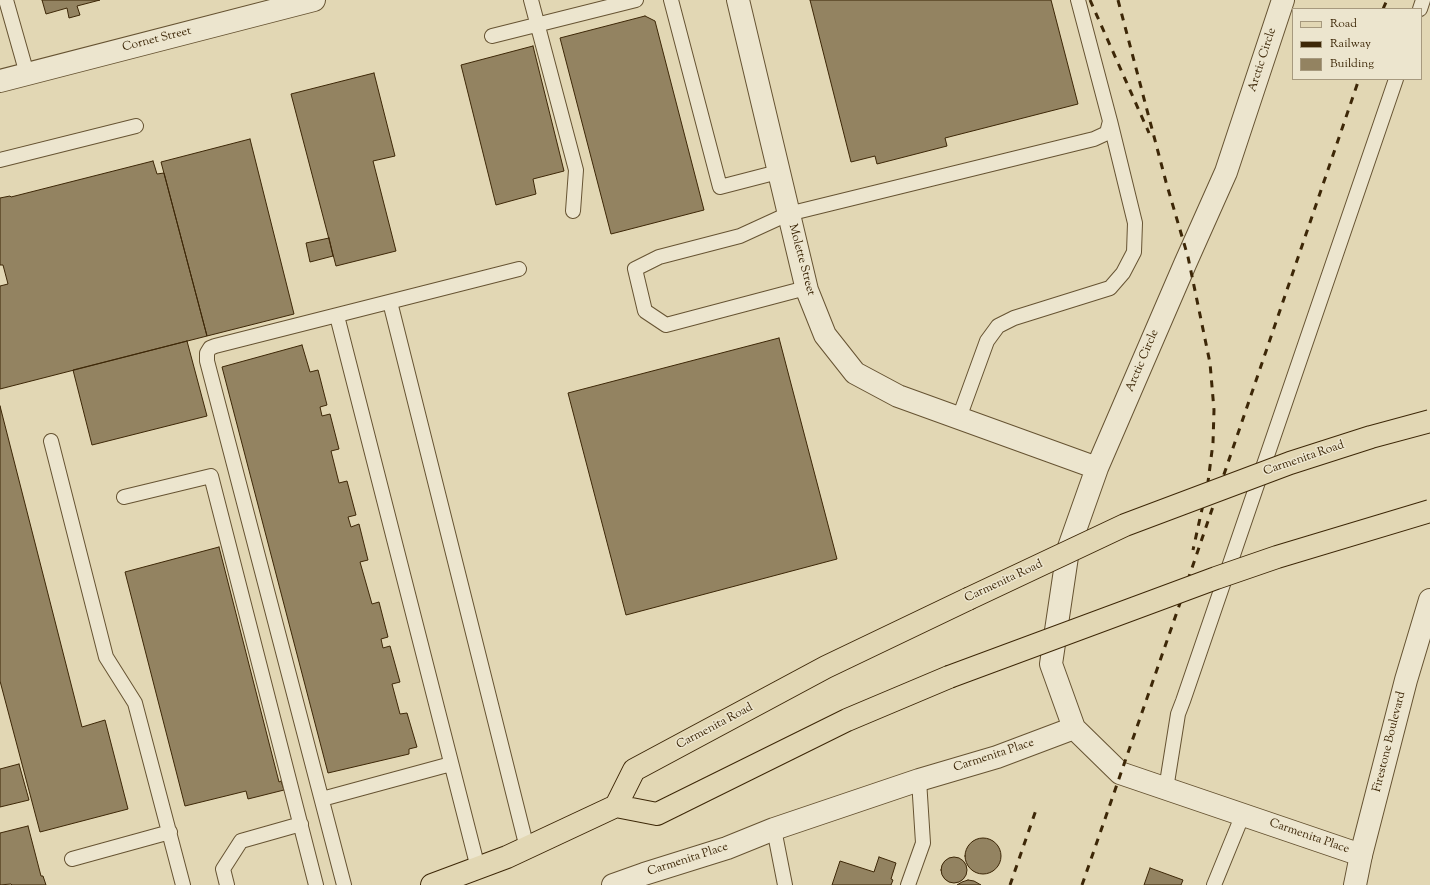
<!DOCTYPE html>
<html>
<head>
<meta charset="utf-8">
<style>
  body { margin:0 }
  #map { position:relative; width:1430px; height:885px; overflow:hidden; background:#e2d7b4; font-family:"Sorts Mill Goudy",serif }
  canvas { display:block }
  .legend { position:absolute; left:1292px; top:8px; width:130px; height:72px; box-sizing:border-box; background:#ece5ce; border:1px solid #a6997e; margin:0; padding:5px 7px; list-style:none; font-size:12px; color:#3d2707 }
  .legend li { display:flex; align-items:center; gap:8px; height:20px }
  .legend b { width:20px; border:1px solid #a6997e }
</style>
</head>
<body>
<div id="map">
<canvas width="1430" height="885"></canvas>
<ul class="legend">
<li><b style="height:5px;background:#e2d7b4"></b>Road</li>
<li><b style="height:5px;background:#3d2707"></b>Railway</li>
<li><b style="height:11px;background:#938361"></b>Building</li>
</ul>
</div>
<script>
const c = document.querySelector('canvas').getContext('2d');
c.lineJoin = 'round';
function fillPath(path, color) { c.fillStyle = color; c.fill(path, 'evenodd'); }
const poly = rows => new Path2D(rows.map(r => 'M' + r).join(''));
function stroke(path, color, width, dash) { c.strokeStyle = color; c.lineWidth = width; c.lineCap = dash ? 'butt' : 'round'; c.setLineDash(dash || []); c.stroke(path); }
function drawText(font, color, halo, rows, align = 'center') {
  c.font = font + ' "Sorts Mill Goudy",serif'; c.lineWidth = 3; c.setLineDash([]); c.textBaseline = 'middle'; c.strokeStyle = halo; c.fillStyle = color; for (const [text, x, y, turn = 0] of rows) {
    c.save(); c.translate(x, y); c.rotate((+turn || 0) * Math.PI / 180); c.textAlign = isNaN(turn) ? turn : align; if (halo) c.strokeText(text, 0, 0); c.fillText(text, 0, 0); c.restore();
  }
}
const building = poly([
  [42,0,100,0,77,6,80,15,69,18,67,8,46,14,42,0],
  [810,0,1051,0,1078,104,945,138,947,146,877,164,875,156,851,162,810,0],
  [645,16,655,21,704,210,611,234,560,38,645,16],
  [533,46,564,171,533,179,536,194,496,205,461,65,533,46],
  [374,73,395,156,373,161,396,251,336,266,291,94,374,73],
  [250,139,294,314,207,336,161,162,250,139],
  [153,161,157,174,164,173,207,336,0,389,0,286,8,284,3,265,0,265,0,198,10,196,11,197,153,161],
  [329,238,333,256,310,262,306,243,329,238],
  [779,338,837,559,626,615,568,393,779,338],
  [187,341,207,416,92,445,73,370,187,341],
  [302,345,310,372,318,370,327,405,320,407,322,416,330,414,339,449,331,451,339,483,347,481,356,515,348,517,351,527,359,524,368,560,360,562,372,604,379,602,388,637,381,639,383,648,390,646,400,682,392,684,400,714,407,713,417,747,409,749,409,754,328,773,222,367,302,345],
  [0,406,82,727,105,720,128,809,40,832,0,681,0,406],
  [219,547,279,782,281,781,284,790,248,799,246,791,185,806,125,572,219,547],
  [19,764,29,800,0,807,0,769,19,764],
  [28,826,41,876,43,876,46,885,12,885,11,884,0,885,0,833,28,826],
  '965 856a18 18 0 1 1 36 0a18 18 0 1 1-36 0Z',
  '941 870a13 13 0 1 1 26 0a13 13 0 1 1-26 0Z',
  [879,857,896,863,891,879,893,880,891,885,832,885,840,861,874,872,879,857],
  [1150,868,1183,880,1181,885,1144,885,1150,868],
  [968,880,974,881,981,885,957,885,962,882,968,880]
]);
fillPath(building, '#938361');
stroke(building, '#3d2707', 1);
const service = poly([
  [6,0,27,74],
  [531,0,576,170,573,211],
  [671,0,720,187,778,172],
  [1420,9,1423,0],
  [492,36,636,0],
  [0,160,136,126],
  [806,288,666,325,645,311,635,269,659,257,740,236,788,214,1094,139,1107,133,1110,121,1078,0],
  [390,302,527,848],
  [337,316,478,868],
  [959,418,987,341,998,326,1014,318,1110,288,1123,273,1134,252,1135,223,1110,121],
  [51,441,106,657,135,703,183,885],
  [124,497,211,476,316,885],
  [1166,789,1178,714,1183,701,1396,79],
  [322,799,451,764],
  [774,829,785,885],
  [72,859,170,832],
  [227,885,223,869,241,841,301,824],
  [344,885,207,361,207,353,210,348,215,346,519,269],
  [908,885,923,843,919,780],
  [1214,885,1243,814]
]);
const minor = poly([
  [738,0,807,290,825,335,855,373,898,396,1097,468],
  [1283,0,1226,172,1185,264,1097,468,1068,550,1051,664,1074,728,1120,773,1361,855],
  [0,81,314,0],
  [613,885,644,874,727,848,774,829,919,780,997,757,1074,728]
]);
const tertiary = poly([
  [1355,885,1361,855,1406,680,1430,600]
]);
const primary = poly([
  [616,806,634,770,826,667,968,599],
  [432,885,507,857,616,806,657,814,847,720,949,677]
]);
stroke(service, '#665332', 16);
stroke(minor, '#665332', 24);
stroke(tertiary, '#665332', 24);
stroke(primary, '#3d2707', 24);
stroke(service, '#ece5ce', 14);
stroke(minor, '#ece5ce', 22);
stroke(tertiary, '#ece5ce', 22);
stroke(primary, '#e2d7b4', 22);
stroke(poly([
  [1090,0,1149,133],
  [1118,0,1166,182,1188,257,1210,363,1214,410,1213,443,1208,482,1193,550],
  [1383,9,1387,0],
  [1010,885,1036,810],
  [1082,885,1178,609,1359,79]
]), '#3d2707', 3, [7, 7]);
const primaryBridge = poly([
  [968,599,1125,525,1290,463,1371,437,1430,421],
  [949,677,1216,578,1277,557,1430,511]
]);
stroke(primaryBridge, '#3d2707', 24, []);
stroke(primaryBridge, '#e2d7b4', 22);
drawText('12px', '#3d2707', '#ece5ce', [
  ["Cornet Street",157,40,-14],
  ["Arctic Circle",1263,60,-72],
  ["Molette Street",801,260,75],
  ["Arctic Circle",1143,361,-67],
  ["Carmenita Road",1304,459,-19],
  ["Carmenita Road",1004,582,-25],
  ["Carmenita Road",715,727,-28],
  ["Firestone Boulevard",1390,742,-76],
  ["Carmenita Place",994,756,-18],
  ["Carmenita Place",1309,837,19],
  ["Carmenita Place",688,860,-18]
]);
</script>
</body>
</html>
